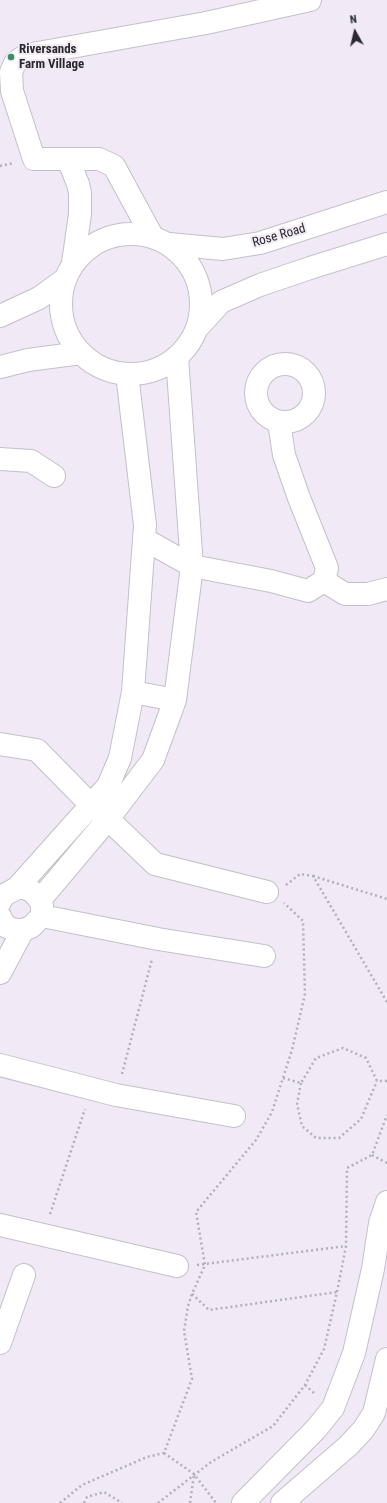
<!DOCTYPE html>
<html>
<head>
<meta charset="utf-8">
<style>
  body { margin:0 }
  #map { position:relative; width:387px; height:1503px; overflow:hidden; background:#f1eaf6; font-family:"Roboto Condensed",sans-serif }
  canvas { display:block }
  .north { position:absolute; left:335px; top:12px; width:40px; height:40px; -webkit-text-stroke:3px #f1eaf6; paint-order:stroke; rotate:352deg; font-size:11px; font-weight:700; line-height:16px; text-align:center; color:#2b292d }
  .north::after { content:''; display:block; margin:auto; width:14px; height:18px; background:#2b292d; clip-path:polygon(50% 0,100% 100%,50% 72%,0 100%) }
</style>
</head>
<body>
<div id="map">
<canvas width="387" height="1503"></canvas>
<div class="north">N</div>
</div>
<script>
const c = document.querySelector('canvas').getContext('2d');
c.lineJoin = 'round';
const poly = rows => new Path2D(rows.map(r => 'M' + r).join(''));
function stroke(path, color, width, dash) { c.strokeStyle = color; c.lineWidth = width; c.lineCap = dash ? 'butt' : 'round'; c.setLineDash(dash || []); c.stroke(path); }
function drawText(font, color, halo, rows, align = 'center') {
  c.font = font + ' "Roboto Condensed",sans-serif'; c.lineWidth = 4; c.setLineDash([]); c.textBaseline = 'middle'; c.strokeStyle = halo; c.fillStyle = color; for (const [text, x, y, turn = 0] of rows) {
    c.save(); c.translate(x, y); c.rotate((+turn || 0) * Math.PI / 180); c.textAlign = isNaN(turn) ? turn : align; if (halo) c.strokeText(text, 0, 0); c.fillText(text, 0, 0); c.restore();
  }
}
const minor = poly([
  [68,159,78,184,80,193,80,214,73,263],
  '61 304a70 70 0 1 1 140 0a70 70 0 1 1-140 0Z',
  [152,236,114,166,99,159,34,159,12,91,11,72,15,63,23,57,32,54,206,23,310,0],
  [169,244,223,249,260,243,387,202],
  [0,316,39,298,64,280],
  [200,325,221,302,260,285,310,268,387,244],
  '256 393a29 29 0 1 1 58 0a29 29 0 1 1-58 0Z',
  [0,367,28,360,81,353],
  [0,459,31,461,54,476],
  [144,539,192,566,271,581,308,591,324,581,327,568,299,498,284,455,279,422],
  [324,581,345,594,368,594,387,589],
  [133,692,175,700],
  [0,744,37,750,91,805,108,819,155,864,267,892],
  [17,888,108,786,120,758,133,692,145,525,127,374],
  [40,900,108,819,153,760,175,700,192,566,177,357],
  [0,902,4,895,17,888,25,888,33,892,40,900,42,906,42,916,31,927,23,930,15,930,7,927,2,921,0,916],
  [42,916,158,939,264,956],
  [0,973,23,930],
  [0,1065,116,1095,234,1116],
  [0,1225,177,1266],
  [0,1343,24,1275],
  [243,1503,316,1429,333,1408,354,1353,373,1269,380,1223,387,1202],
  [282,1503,348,1446,363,1430,374,1413,387,1359]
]);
stroke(minor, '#c5bfca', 24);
stroke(poly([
  [0,166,14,163],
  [313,876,387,899],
  [286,885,300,874,313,876,387,1002],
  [122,1074,152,959],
  [283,1078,301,1083,316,1058,343,1048,366,1058,377,1081,387,1081],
  [301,1083,297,1104,302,1126,316,1138,339,1138,361,1119,377,1081],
  [372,1155,387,1163],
  [50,1214,85,1109],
  [197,1265,346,1246],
  [192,1294,209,1310,337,1292],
  [305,1385,315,1394],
  [164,1453,194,1474,216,1503],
  [60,1503,82,1485,147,1457,164,1453,192,1379,184,1331,188,1306,192,1294,205,1265,196,1212,256,1140,272,1112,292,1050,305,994,303,921,284,903],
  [84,1503,87,1497,104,1492,122,1503],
  [158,1503,211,1462,273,1426,305,1385,324,1349,337,1292,346,1246,347,1168,372,1155,387,1115],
  [190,1503,194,1475]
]), '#b3aeb7', 2.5, [2, 3]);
stroke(minor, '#fff', 22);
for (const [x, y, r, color] of [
  [11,57,4,"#399064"]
]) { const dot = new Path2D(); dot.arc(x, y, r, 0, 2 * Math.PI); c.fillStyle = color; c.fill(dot); stroke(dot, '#f1eaf6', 1.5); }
drawText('bold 13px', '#2b292d', '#f1eaf6', [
  ["Riversands",19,50],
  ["Farm Village",19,65]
], 'left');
drawText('13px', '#2b292d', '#f1eaf6', [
  ["Rose Road",279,236,-16]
]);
</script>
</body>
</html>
